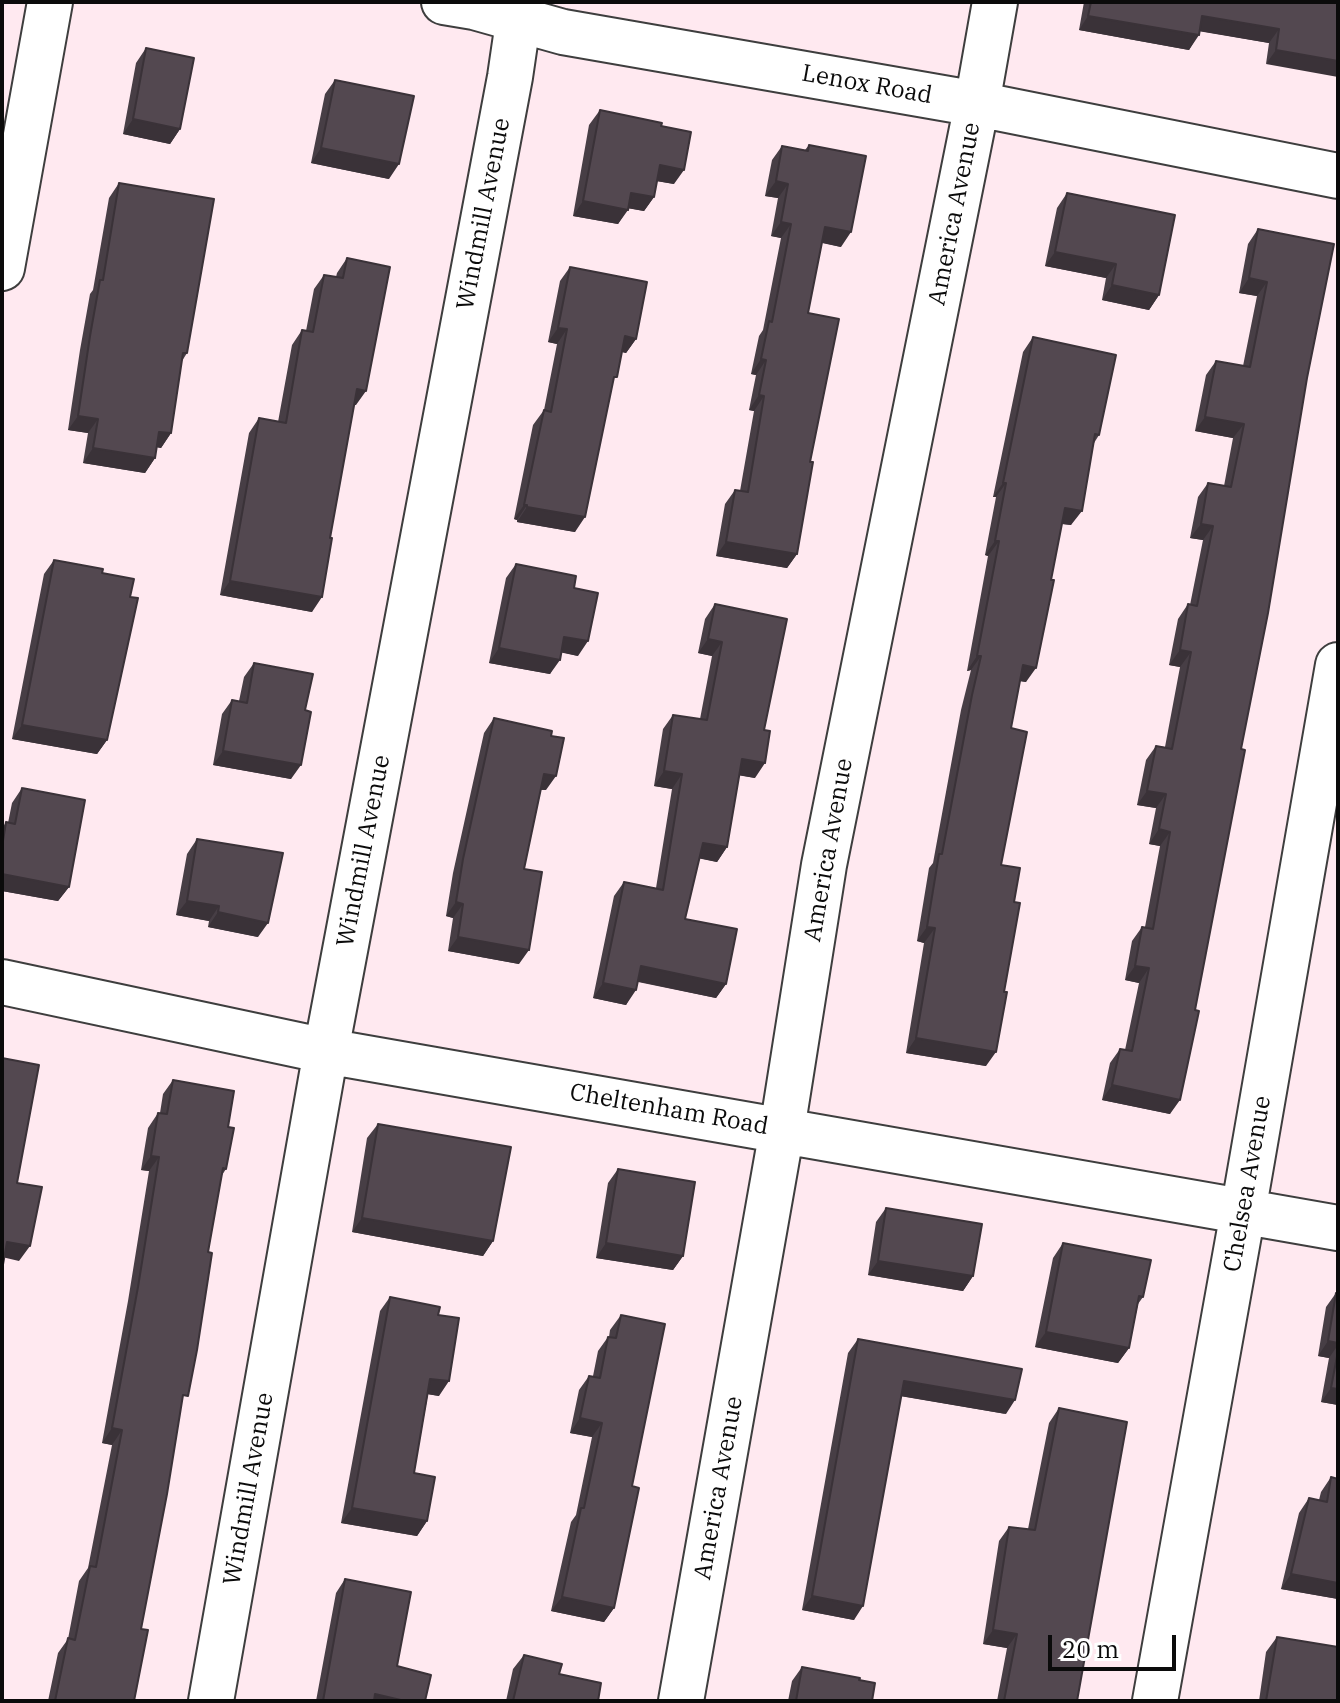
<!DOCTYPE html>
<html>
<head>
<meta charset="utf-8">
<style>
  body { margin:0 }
  #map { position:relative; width:1340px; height:1703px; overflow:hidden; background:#ffe9f0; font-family:"IBM Plex Serif",serif }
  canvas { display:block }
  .frame { position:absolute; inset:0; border:4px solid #0b0b0b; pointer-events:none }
  .scale { position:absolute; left:1048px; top:1635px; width:128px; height:36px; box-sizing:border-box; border:4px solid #0b0b0b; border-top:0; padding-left:10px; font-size:24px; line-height:28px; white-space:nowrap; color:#0b0b0b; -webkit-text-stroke:6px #fff; paint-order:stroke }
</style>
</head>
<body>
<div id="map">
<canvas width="1340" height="1703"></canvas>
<div class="frame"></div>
<div class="scale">20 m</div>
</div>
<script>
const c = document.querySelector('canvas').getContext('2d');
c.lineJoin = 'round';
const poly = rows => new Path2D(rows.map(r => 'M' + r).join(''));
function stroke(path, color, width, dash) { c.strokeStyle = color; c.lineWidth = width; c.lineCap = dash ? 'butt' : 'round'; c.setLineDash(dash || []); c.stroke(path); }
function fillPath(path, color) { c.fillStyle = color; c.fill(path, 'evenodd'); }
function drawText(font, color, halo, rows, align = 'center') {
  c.font = font + ' "IBM Plex Serif",serif'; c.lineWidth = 8; c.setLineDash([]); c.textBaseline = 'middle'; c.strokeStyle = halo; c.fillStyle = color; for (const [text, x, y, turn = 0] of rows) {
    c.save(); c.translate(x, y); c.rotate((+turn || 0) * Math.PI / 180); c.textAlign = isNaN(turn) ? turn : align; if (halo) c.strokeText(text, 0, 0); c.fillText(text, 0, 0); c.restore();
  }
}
const minor = poly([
  [444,2,474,7,563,32,977,104,1338,176],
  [2,268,50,2],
  [2,982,326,1051,1338,1228],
  [211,1701,326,1051,510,77,521,2],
  [681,1701,782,1130,824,865,977,104,995,2],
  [1155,1701,1243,1212,1338,665]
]);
stroke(minor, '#3e3e3e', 48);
stroke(minor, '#fff', 44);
fillPath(poly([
  [1084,2,1338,2,1266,64,1269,43,1200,31,1189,50,1079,30],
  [146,48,180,129,170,144,123,134,136,63],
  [335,80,389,179,311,163,325,94],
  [600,110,661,126,674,184,657,181,654,197,644,211,628,208,618,224,573,216,589,125],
  [809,145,841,247,822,243,808,313,810,462,797,554,787,568,716,556,725,504,735,490,740,491,754,411,749,410,756,375,751,374,759,336,763,330,781,238,771,236,778,198,765,196,772,160,782,146,805,150],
  [119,183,187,353,182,361,171,433,161,448,157,447,155,458,145,473,83,463,88,433,68,430,80,350,90,294,93,290,109,198],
  [1067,193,1159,295,1149,310,1102,300,1106,278,1045,266,1057,208],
  [1258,229,1307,378,1170,1114,1102,1100,1110,1063,1120,1049,1125,1050,1139,983,1125,980,1132,941,1142,927,1145,927,1160,846,1149,844,1156,808,1137,805,1146,760,1156,746,1165,747,1180,667,1169,665,1178,619,1188,604,1190,605,1203,540,1190,538,1198,497,1208,483,1224,486,1233,438,1195,431,1206,375,1216,361,1243,366,1257,296,1239,293,1248,244],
  [347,258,356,405,354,405,312,612,220,595,249,433,259,418,278,422,292,345,302,330,306,331,314,289,324,275,336,277,337,273],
  [570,267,636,339,626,353,622,352,612,384,575,532,517,522,517,520,514,519,533,425,544,410,557,344,548,342,560,281],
  [1033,337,1099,435,1094,443,1071,525,1062,524,1026,682,1020,681,1011,728,986,1066,906,1053,924,943,917,941,929,868,933,863,961,710,971,670,967,671,988,556,985,555,996,497,993,497,1023,352],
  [54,560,107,740,97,754,12,739,44,574],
  [516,564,578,656,561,652,550,674,489,663,506,578],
  [715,604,755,778,739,775,727,847,717,862,699,858,685,919,726,984,716,998,638,982,626,1005,593,998,614,896,624,882,656,888,672,789,654,786,663,729,673,715,700,719,712,656,698,653,705,619],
  [254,663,305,710,291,779,213,765,222,714,232,700,239,701,244,677],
  [494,718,546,790,541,790,524,869,519,964,448,951,453,918,446,916,453,873,484,733],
  [22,788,69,887,58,901,2,891,2,829,6,822,8,823,12,803],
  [197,839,258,937,208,927,209,921,176,915,187,854],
  [173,1080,228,1127,226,1169,222,1175,141,1629,134,1701,48,1701,58,1653,68,1639,79,1581,88,1568,112,1445,102,1443,128,1301,149,1171,141,1170,148,1128,158,1113,160,1113,163,1094],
  [378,1124,493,1241,483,1256,352,1232,367,1138],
  [618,1169,683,1256,673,1270,596,1258,608,1183],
  [886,1208,973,1276,963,1291,868,1275,876,1222],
  [1063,1243,1143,1297,1138,1304,1129,1348,1118,1363,1035,1347,1053,1258],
  [1336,1293,1338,1293,1338,1405,1321,1402,1329,1358,1318,1356,1326,1307],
  [390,1297,438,1315,439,1396,428,1394,414,1473,427,1521,417,1536,341,1523,380,1311],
  [621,1315,632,1486,614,1608,604,1622,551,1611,571,1522,576,1515,592,1437,570,1433,579,1390,589,1376,593,1376,598,1351,608,1337,609,1337,610,1330],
  [858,1339,1006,1414,901,1396,854,1620,802,1610,848,1353],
  [1059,1408,1077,1701,997,1701,1007,1648,983,1644,999,1541,1009,1527,1028,1529,1049,1423],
  [1331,1477,1338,1599,1281,1589,1299,1513,1309,1498,1319,1500,1321,1492],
  [345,1579,397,1666,425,1701,316,1701,336,1593],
  [1277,1637,1338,1701,1259,1701,1266,1652],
  [524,1655,559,1674,598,1701,506,1701,513,1669],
  [802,1667,859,1680,872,1701,788,1701,792,1681]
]), '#473e45');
fillPath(poly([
  [1088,16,1199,35,1189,50,1079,30],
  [1202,16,1279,29,1269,43,1192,30],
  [1276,50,1338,61,1338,77,1266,64],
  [133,119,180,129,170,144,123,134],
  [321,148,399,164,389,179,311,163],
  [660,165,684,170,674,184,650,180],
  [776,181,788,184,778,198,765,196],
  [631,193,654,197,644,211,621,207],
  [583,201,628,210,618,224,573,216],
  [781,222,791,224,781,238,771,236],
  [825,227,851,232,841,247,815,241],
  [1055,252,1116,264,1106,278,1045,266],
  [1249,278,1267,282,1257,296,1239,293],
  [1112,285,1159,295,1149,310,1102,300],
  [558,328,567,329,557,344,548,342],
  [625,336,636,339,626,353,615,350],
  [761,359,766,360,756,375,751,374],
  [357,389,366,391,356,405,347,404],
  [759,395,764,396,754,411,749,410],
  [78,416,98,419,88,433,68,430],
  [1205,417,1244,424,1233,438,1195,431],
  [159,432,171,433,161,448,149,446],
  [93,448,155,458,145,473,83,463],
  [1003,483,1006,483,996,497,993,497],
  [524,505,527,505,517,520,514,519],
  [527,507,585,517,575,532,517,522],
  [1065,508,1082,511,1071,525,1055,523],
  [1201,524,1213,526,1203,540,1190,538],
  [995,541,999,541,988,556,985,555],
  [726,542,797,554,787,568,716,556],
  [230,581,322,597,312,612,220,595],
  [564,637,588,641,578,656,554,651],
  [708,639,722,642,712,656,698,653],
  [499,648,560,660,550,674,489,663],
  [1180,650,1191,652,1180,667,1169,665],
  [977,656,981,656,971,670,967,671],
  [1023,665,1036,668,1026,682,1013,680],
  [22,725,107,740,97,754,12,739],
  [223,751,301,765,291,779,213,765],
  [742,759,765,763,755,778,731,774],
  [664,771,682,774,672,789,654,786],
  [544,774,556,776,546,790,534,788],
  [1147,791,1166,794,1156,808,1137,805],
  [1159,829,1170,832,1160,846,1149,844],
  [703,843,727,847,717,862,692,857],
  [2,874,69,887,58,901,2,891],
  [187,901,219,906,209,921,176,915],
  [456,902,463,904,453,918,446,916],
  [218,912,268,923,258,937,208,927],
  [927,927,935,928,924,943,917,941],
  [458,937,529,950,519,964,448,951],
  [641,966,726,984,716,998,631,980],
  [1135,966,1149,968,1139,983,1125,980],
  [603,983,636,990,626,1005,593,998],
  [916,1038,996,1052,986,1066,906,1053],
  [1112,1085,1180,1100,1170,1114,1102,1100],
  [151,1156,159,1157,149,1171,141,1170],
  [362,1218,493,1241,483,1256,352,1232],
  [7,1242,30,1246,19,1261,2,1257],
  [606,1243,683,1256,673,1270,596,1258],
  [878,1261,973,1276,963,1291,868,1275],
  [1046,1332,1129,1348,1118,1363,1035,1347],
  [1328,1341,1338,1343,1338,1345,1329,1358,1318,1356],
  [430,1379,449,1381,439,1396,420,1393],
  [904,1381,1015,1400,1006,1414,894,1395],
  [1331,1388,1338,1389,1338,1405,1321,1402],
  [580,1418,602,1423,592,1437,570,1433],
  [112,1428,122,1430,112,1445,102,1443],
  [352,1508,427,1521,417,1536,341,1523],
  [1291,1574,1338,1583,1338,1599,1281,1589],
  [812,1596,863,1606,854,1620,802,1610],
  [562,1597,614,1608,604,1622,551,1611],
  [993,1630,1017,1634,1007,1648,983,1644],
  [375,1694,405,1701,370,1701]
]), '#3a3238');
const building = poly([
  [1091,2,1338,2,1338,61,1276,50,1279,29,1202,16,1199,35,1088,16,1091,2],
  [146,48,194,58,180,129,133,119,146,48],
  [335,80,414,96,399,164,321,148,335,80],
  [600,110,662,123,661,126,691,132,684,170,660,165,654,197,631,193,628,210,583,201,600,110],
  [809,145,866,156,851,232,825,227,808,313,839,319,810,462,813,462,797,554,726,542,735,490,748,492,764,396,759,395,766,360,761,359,769,321,772,322,791,224,781,222,788,184,776,181,782,146,808,151,809,145],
  [119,183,214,199,187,353,183,353,171,433,159,432,155,458,93,448,98,419,78,416,90,336,100,280,103,280,119,183],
  [1067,193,1175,215,1159,295,1112,285,1116,264,1055,252,1067,193],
  [1258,229,1334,244,1307,378,1268,613,1241,749,1245,750,1195,1010,1199,1011,1180,1100,1112,1085,1120,1049,1132,1051,1149,968,1135,966,1142,927,1153,929,1170,832,1159,829,1166,794,1147,791,1156,746,1172,749,1191,652,1180,650,1188,604,1197,606,1213,526,1201,524,1208,483,1231,487,1244,424,1205,417,1216,361,1250,367,1267,282,1249,278,1258,229],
  [347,258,390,267,366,391,357,389,330,538,332,538,322,597,230,581,259,418,286,423,302,330,313,332,324,275,343,278,347,258],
  [570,267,647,282,636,339,625,336,617,377,614,377,585,517,527,507,527,505,524,505,544,410,551,412,567,329,558,328,570,267],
  [1033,337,1116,355,1099,435,1095,434,1082,511,1065,508,1051,580,1054,580,1036,668,1023,665,1011,728,1027,732,1001,865,1020,868,1014,902,1020,903,1004,992,1007,992,996,1052,916,1038,935,928,927,927,939,854,942,854,972,695,981,656,977,656,999,541,995,541,1006,483,1003,483,1033,337],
  [54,560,103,569,102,573,134,579,130,597,138,598,107,740,22,725,54,560],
  [516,564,576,576,574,588,598,593,588,641,564,637,560,660,499,648,516,564],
  [715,604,787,619,764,730,770,731,765,763,742,759,727,847,703,843,685,919,737,929,726,984,641,966,636,990,603,983,624,882,663,890,682,774,664,771,673,715,707,720,722,642,708,639,715,604],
  [254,663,313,674,305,710,311,712,301,765,223,751,232,700,247,703,254,663],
  [494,718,552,731,551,736,564,738,556,776,544,774,524,869,542,872,529,950,458,937,463,904,456,902,463,859,494,718],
  [22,788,85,800,69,887,2,874,2,847,6,822,15,824,22,788],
  [197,839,283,853,268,923,218,912,219,906,187,901,197,839],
  [2,1058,39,1065,17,1183,42,1187,30,1246,7,1242,2,1270,2,1058],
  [173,1080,234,1091,228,1127,234,1128,226,1169,223,1168,208,1252,212,1253,197,1350,188,1396,183,1395,167,1494,141,1629,148,1630,134,1701,55,1701,68,1638,75,1640,90,1566,96,1567,122,1430,112,1428,138,1287,159,1157,151,1156,158,1113,167,1114,173,1080],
  [378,1124,511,1147,493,1241,362,1218,378,1124],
  [618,1169,695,1182,683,1256,606,1243,618,1169],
  [886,1208,982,1224,973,1276,878,1261,886,1208],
  [1063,1243,1151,1260,1143,1297,1139,1296,1129,1348,1046,1332,1063,1243],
  [1336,1293,1338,1293,1338,1343,1328,1341,1336,1293],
  [390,1297,440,1307,438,1315,459,1318,449,1381,430,1379,414,1473,435,1477,427,1521,352,1508,390,1297],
  [621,1315,665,1324,632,1486,639,1488,614,1608,562,1597,581,1508,584,1508,602,1423,580,1418,589,1376,600,1378,608,1337,616,1338,621,1315],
  [858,1339,1022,1369,1015,1400,904,1381,863,1606,812,1596,858,1339],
  [1338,1351,1338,1389,1331,1388,1338,1351],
  [1059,1408,1127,1422,1077,1701,1004,1701,1017,1634,993,1630,1009,1527,1035,1530,1059,1408],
  [1331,1477,1338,1479,1338,1583,1291,1574,1309,1498,1327,1502,1331,1477],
  [345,1579,411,1592,397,1666,431,1675,425,1701,405,1701,375,1694,374,1701,323,1701,345,1579],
  [1277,1637,1338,1647,1338,1701,1266,1701,1277,1637],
  [524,1655,562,1664,559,1674,601,1683,598,1701,513,1701,524,1655],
  [802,1667,860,1678,859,1680,875,1683,872,1701,796,1701,802,1667]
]);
fillPath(building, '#534850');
stroke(building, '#3a3238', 2);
drawText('24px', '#0b0b0b', '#fff', [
  ["Lenox Road",867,85,10],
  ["Windmill Avenue",484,214,-79],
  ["America Avenue",955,214,-79],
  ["America Avenue",829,850,-80],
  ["Windmill Avenue",364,851,-79],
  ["Cheltenham Road",669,1110,10],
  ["Chelsea Avenue",1248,1184,-80],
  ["America Avenue",719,1488,-80],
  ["Windmill Avenue",249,1489,-80]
]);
</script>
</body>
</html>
